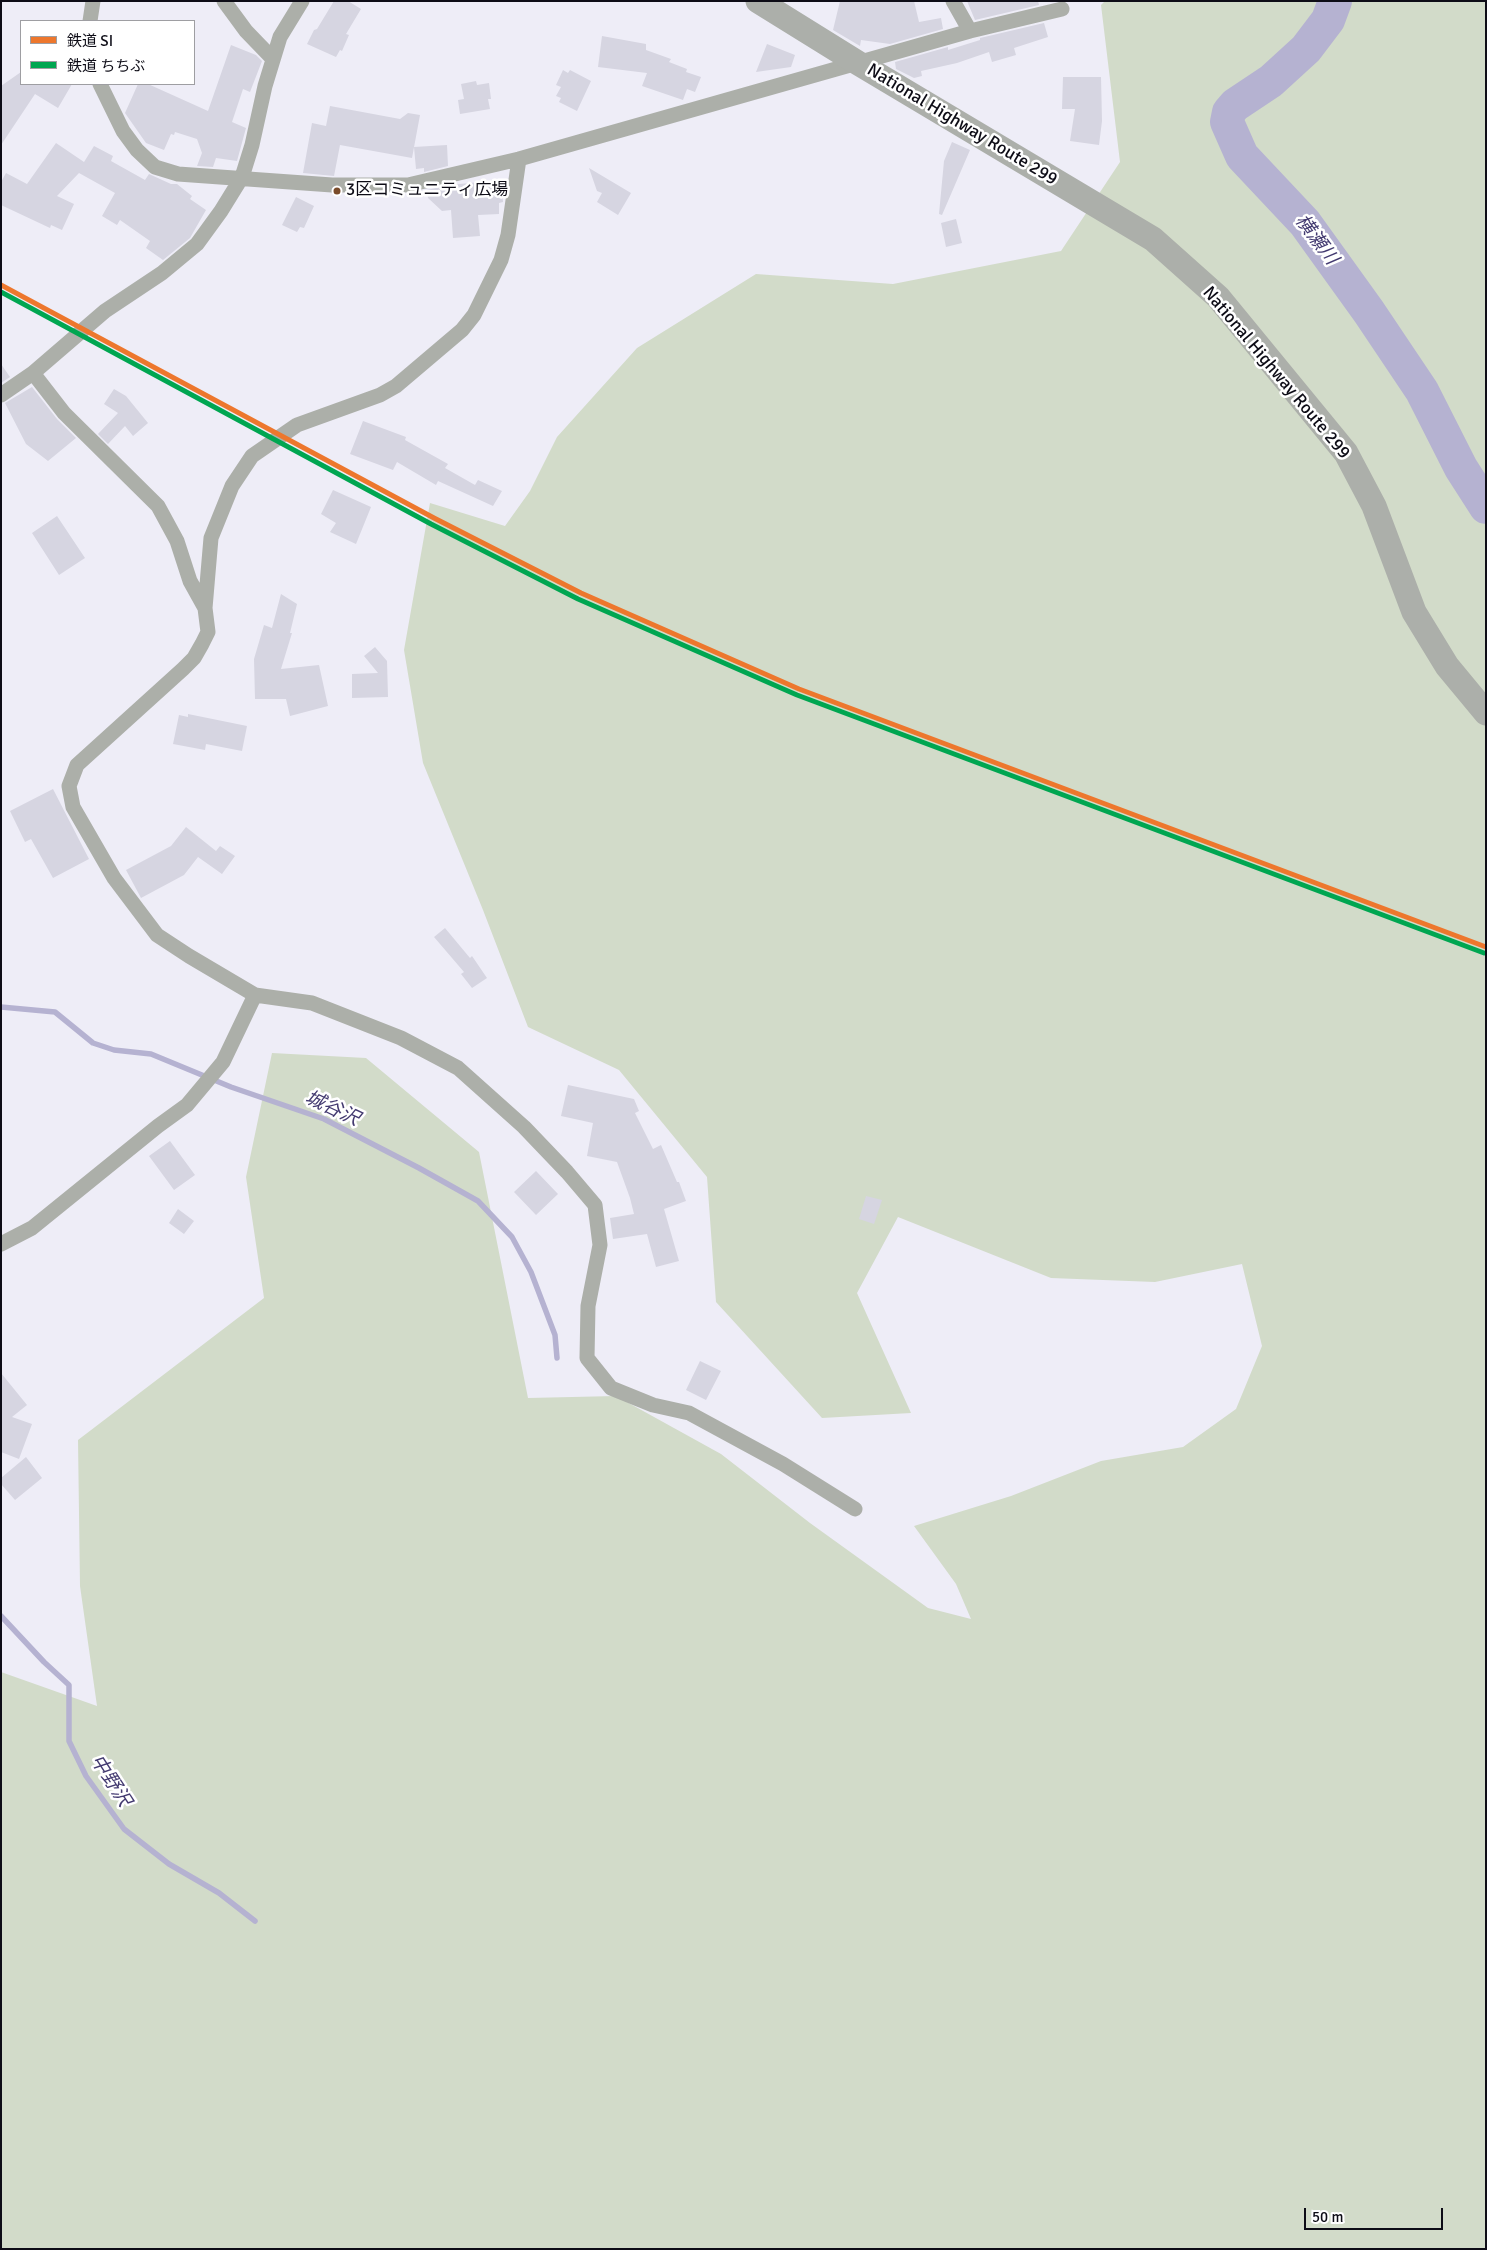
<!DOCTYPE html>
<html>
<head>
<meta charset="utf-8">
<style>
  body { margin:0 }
  #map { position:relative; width:1487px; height:2250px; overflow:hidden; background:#eeedf7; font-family:Signika,"Noto Sans JP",sans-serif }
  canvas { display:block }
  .frame { position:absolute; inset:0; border:2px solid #0d0c16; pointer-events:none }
  .legend { position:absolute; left:20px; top:20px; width:175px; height:65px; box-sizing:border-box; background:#fff; border:1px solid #9e9ea2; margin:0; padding:6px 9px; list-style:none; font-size:15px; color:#0d0c16 }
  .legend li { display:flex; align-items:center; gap:10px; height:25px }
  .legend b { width:25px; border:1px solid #9e9ea2 }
  .scale { position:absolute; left:1304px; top:2208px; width:139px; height:22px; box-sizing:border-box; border:2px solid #0d0c16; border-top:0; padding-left:6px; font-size:15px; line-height:18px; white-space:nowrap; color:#0d0c16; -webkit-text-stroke:4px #fff; paint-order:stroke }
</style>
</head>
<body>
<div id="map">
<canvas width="1487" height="2250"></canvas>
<div class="frame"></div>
<ul class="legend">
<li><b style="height:6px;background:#ed772d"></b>鉄道 SI</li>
<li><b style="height:6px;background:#00a651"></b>鉄道 ちちぶ</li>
</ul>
<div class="scale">50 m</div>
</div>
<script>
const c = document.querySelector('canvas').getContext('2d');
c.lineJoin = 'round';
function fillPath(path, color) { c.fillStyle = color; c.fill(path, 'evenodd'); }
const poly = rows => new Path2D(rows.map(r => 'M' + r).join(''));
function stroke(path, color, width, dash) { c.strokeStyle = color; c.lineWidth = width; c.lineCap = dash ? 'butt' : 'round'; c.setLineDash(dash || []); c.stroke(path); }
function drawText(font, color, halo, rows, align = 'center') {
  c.font = font + ' Signika,"Noto Sans JP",sans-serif'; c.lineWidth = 5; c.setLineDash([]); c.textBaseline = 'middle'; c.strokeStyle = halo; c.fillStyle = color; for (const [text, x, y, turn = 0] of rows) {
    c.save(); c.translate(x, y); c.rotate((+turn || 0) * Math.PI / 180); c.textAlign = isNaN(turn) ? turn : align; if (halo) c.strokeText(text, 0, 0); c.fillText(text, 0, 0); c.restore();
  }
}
fillPath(poly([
  [1105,1,1486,1,1486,2249,1,2249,1,1672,97,1706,80,1586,78,1440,264,1298,246,1177,272,1053,366,1058,479,1152,528,1398,616,1396,721,1454,810,1523,928,1608,971,1619,956,1584,914,1526,1011,1496,1101,1461,1183,1447,1236,1409,1262,1346,1242,1264,1155,1282,1051,1278,898,1217,857,1293,911,1413,822,1418,716,1302,707,1177,619,1070,528,1027,483,910,423,763,404,650,430,503,505,526,530,491,557,437,637,348,756,274,893,284,1061,251,1120,162,1101,5]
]), '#d2dbc9');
stroke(poly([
  [1,1007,55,1012,93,1043,114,1050,151,1054,231,1087,324,1119,419,1168,478,1201,512,1237,531,1272,555,1335,557,1358],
  [1,1616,44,1662,69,1685,69,1741,86,1776,124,1829,169,1864,219,1893,255,1921]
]), '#b5b2d1', 5.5);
stroke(poly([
  [1335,1,1328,20,1306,49,1271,81,1235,105,1229,112,1227,122,1242,156,1305,223,1369,312,1422,391,1461,468,1486,507]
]), '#b5b2d1', 34);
fillPath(poly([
  [334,1,348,1,361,9,346,34,349,35,342,51,340,50,336,57,307,44,314,30,317,29],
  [840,1,914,1,919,22,941,18,943,29,890,44,861,40,860,46,833,30],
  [967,1,1038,1,1039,5,975,20],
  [1044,23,1048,37,1014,48,1016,55,992,62,989,52,957,63,921,71,922,76,914,78,896,69,895,62,948,47,948,50,980,40,980,38],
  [602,36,646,44,646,50,671,59,669,62,687,69,686,72,701,77,695,92,687,89,683,100,642,86,647,73,598,67],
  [767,44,795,55,791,67,756,72],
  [231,45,256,55,262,61,250,92,243,89,232,122,246,128,237,161,216,158,213,167,197,166,202,153,197,139,175,132,174,135,171,134,164,150,146,143,125,113,138,84,148,84,208,111],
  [563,70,568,73,570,70,591,81,577,111,559,102,561,98,556,96,561,87,556,85],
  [21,72,21,84,72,84,58,108,35,94,1,145,1,86],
  [1063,77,1101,77,1102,121,1099,145,1070,141,1075,109,1062,109],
  [476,81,477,85,489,83,491,99,488,99,490,109,460,114,458,100,464,99,461,84],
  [330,106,400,119,408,113,420,115,412,158,340,145,334,176,303,173,312,123,326,126],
  [952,142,970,150,942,215,939,214,944,161],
  [56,143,84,162,94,146,113,156,111,161,145,180,149,174,171,184,177,184,192,196,190,199,206,210,190,238,163,260,146,248,150,241,120,220,117,225,102,216,115,193,79,173,57,196,74,204,62,230,51,225,50,228,1,205,1,182,6,173,27,184],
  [447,145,448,166,424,172,424,168,416,169,414,147],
  [589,168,631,193,618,215,597,202,602,193,597,191],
  [501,180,503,202,499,203,499,214,478,215,480,236,453,238,451,210,442,211,428,198,427,190,449,185],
  [296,197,314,206,304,228,300,227,297,232,282,225],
  [956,219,962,243,946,247,941,223],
  [1,364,10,377,1,383],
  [32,387,57,419,76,438,48,461,26,444,5,403],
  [114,389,126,396,148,423,133,436,125,426,108,444,98,434,118,413,104,404],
  [363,421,406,437,405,440,448,464,445,468,475,485,478,480,502,491,493,506,438,481,436,485,397,462,393,470,350,454],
  [333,490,371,507,356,544,330,532,336,523,321,514],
  [57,516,85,558,59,575,32,533],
  [281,594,297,604,290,633,292,633,281,669,319,665,328,706,290,716,286,699,255,699,254,659,264,625,272,628],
  [375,647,387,661,388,697,352,698,352,674,378,673,364,656],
  [188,714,247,726,242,751,206,744,205,750,173,744,179,715,188,717],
  [53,789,89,859,53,878,31,839,25,842,10,811],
  [186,827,216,851,220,846,235,856,222,874,198,857,184,875,141,898,126,870,171,846],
  [445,928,470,958,472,956,487,978,472,988,461,974,464,972,434,937],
  [568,1085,634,1099,639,1111,635,1113,653,1149,661,1145,677,1182,679,1182,686,1201,664,1209,679,1261,656,1267,647,1234,613,1239,610,1218,634,1214,630,1198,617,1162,587,1156,593,1123,561,1116],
  [170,1141,195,1175,174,1190,149,1156],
  [536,1171,558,1194,536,1215,514,1192],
  [866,1196,882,1200,874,1224,859,1219],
  [178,1209,194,1221,184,1234,169,1223],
  [700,1361,721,1371,706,1400,686,1390],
  [1,1373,27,1405,12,1417,32,1424,19,1459,1,1452],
  [26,1457,42,1478,15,1500,1,1484,1,1478]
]), '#d6d5e1');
stroke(poly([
  [224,1,246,31,273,59],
  [90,21,93,1],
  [970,31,1062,9],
  [100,84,123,131,137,150,155,167,178,174,332,185,408,185,519,159,970,31,953,1],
  [519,159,508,235,501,260,474,315,462,330,396,386,380,395,297,425,252,456,232,486,211,538,205,608,208,632,202,644,194,658,183,669,77,765,69,786,73,807,114,878,157,935,189,956,255,995,312,1003,401,1038,458,1068,524,1127,567,1172,595,1205,600,1245,588,1306,587,1358,611,1388,653,1405,689,1413,783,1464,855,1509],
  [33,373,64,413,158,506,177,541,190,581,205,608],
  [1,395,33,373,105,311,162,273,197,244,221,211,242,177,252,145,265,86,280,37,302,1],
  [1,1244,32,1228,158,1126,187,1105,223,1062,255,995]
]), '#acafa9', 15);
stroke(poly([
  [758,1,858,63,1153,239,1218,297,1346,453,1374,506,1414,612,1447,666,1486,713]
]), '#acafaa', 25);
stroke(poly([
  [1,285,434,518,581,593,799,689,1486,947]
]), '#ed772d', 5);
stroke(poly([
  [1,292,431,524,578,599,797,695,1484,953]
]), '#00a651', 5);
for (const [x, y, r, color] of [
  [337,191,4.5,"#7a4b2a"]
]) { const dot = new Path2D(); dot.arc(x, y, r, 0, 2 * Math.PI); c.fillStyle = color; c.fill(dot); stroke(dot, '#fff', 2); }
drawText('17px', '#0d0c16', '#fff', [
  ["3区コミュニティ広場",346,191]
], 'left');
drawText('18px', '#0d0c16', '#fff', [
  ["National Highway Route 299",962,125,31],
  ["National Highway Route 299",1276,373,50]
]);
drawText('italic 19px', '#433a70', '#fff', [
  ["横瀬川",1316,240,53],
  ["城谷沢",332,1109,25],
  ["中野沢",110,1781,57]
]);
</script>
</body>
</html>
